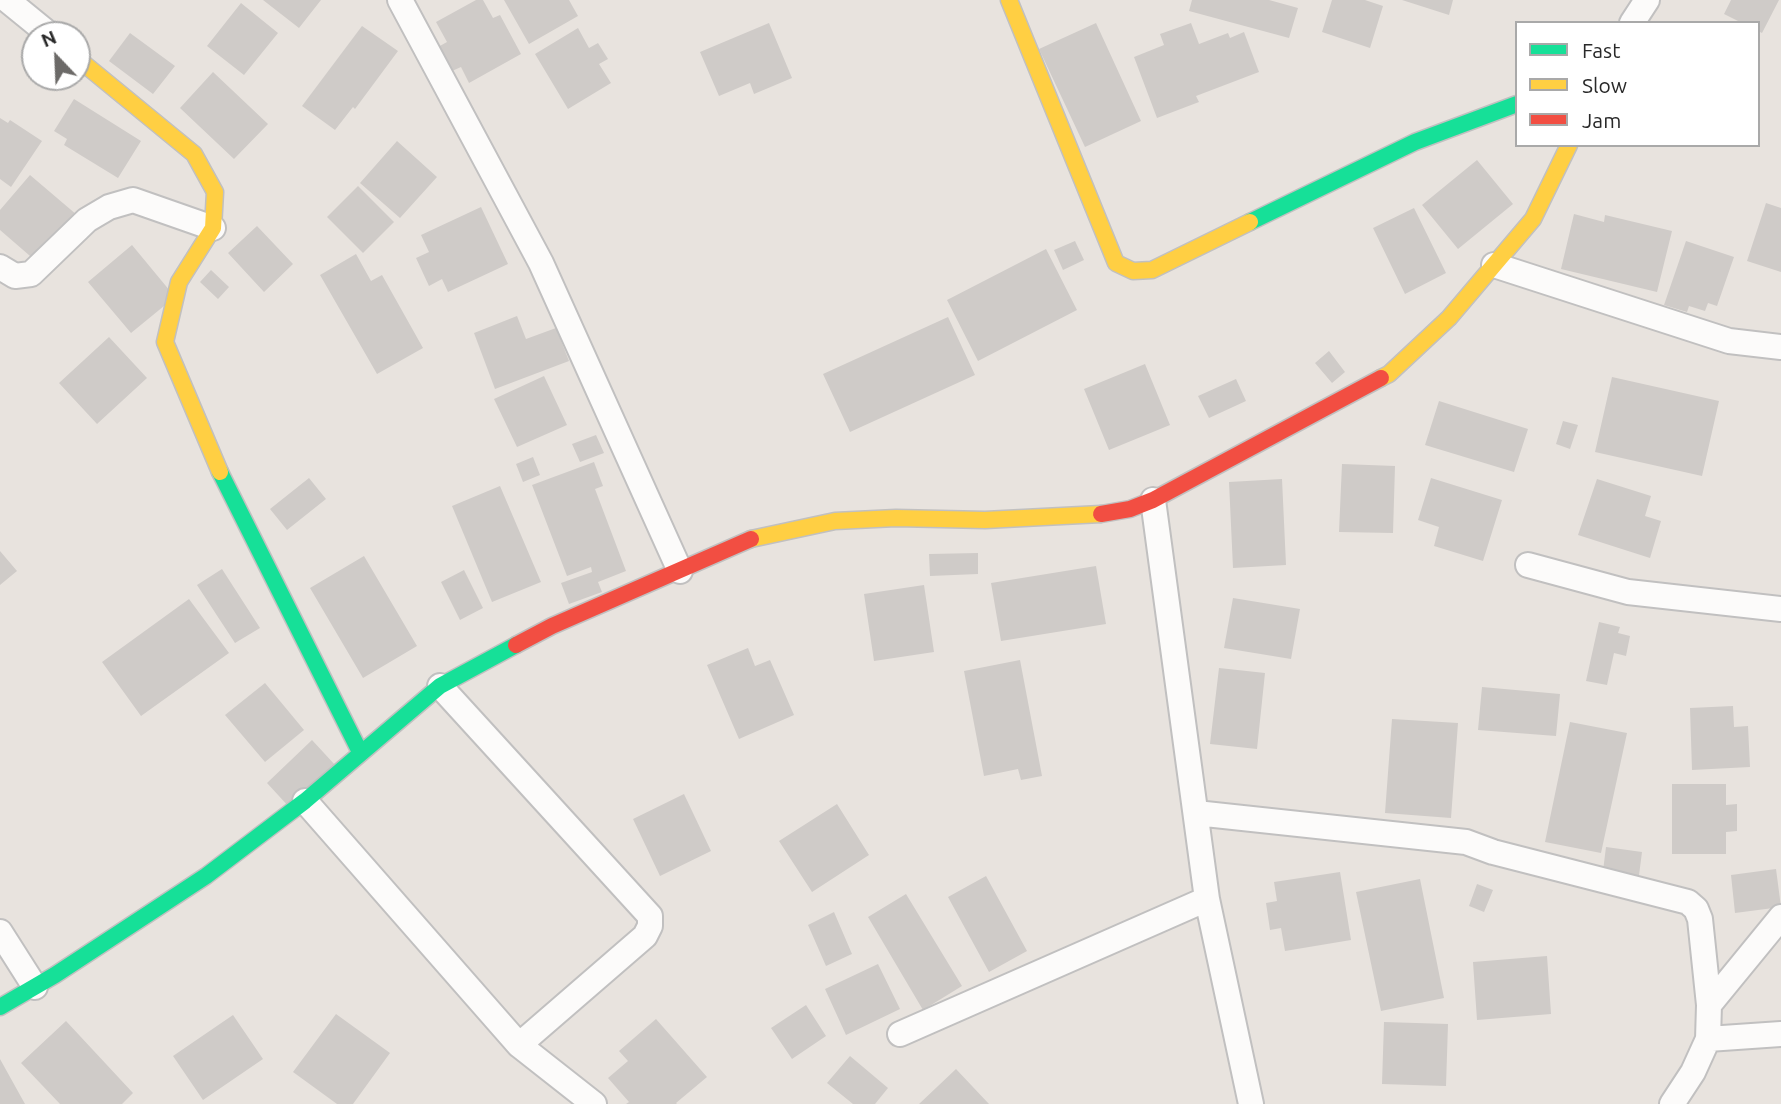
<!DOCTYPE html>
<html>
<head>
<meta charset="utf-8">
<style>
  body { margin:0 }
  #map { position:relative; width:1781px; height:1104px; overflow:hidden; background:#e8e3de; font-family:Ubuntu,sans-serif }
  canvas { display:block }
  .legend { position:absolute; left:1515px; top:21px; width:245px; height:126px; box-sizing:border-box; background:#fff; border:2px solid #a9a9a9; margin:0; padding:9px 12px; list-style:none; font-size:21px; color:#292929 }
  .legend li { display:flex; align-items:center; gap:14px; height:35px }
  .legend b { width:35px; border:2px solid #a9a9a9 }
  .north { position:absolute; left:21px; top:21px; width:70px; height:70px; box-sizing:border-box; background:#fff; border:2px solid #a9a9a9; border-radius:50%; rotate:337deg; font-size:19px; font-weight:700; line-height:28px; text-align:center; color:#292929 }
  .north::after { content:''; display:block; margin:auto; width:24px; height:32px; background:#6c6a68; clip-path:polygon(50% 0,100% 100%,50% 72%,0 100%) }
</style>
</head>
<body>
<div id="map">
<canvas width="1781" height="1104"></canvas>
<ul class="legend">
<li><b style="height:9px;background:#16e098"></b>Fast</li>
<li><b style="height:9px;background:#ffcf43"></b>Slow</li>
<li><b style="height:9px;background:#f24e42"></b>Jam</li>
</ul>
<div class="north">N</div>
</div>
<script>
const c = document.querySelector('canvas').getContext('2d');
c.lineJoin = 'round';
function fillPath(path, color) { c.fillStyle = color; c.fill(path, 'evenodd'); }
const poly = rows => new Path2D(rows.map(r => 'M' + r).join(''));
function stroke(path, color, width, dash) { c.strokeStyle = color; c.lineWidth = width; c.lineCap = dash ? 'butt' : 'round'; c.setLineDash(dash || []); c.stroke(path); }
fillPath(poly([
  [263,0,321,0,299,28],
  [476,0,483,0,493,18,500,15,521,54,469,83,461,67,452,71,438,47,447,42,436,22],
  [504,0,569,0,578,16,529,44],
  [1192,0,1269,0,1298,8,1289,38,1189,11],
  [1332,0,1365,0,1383,6,1370,48,1322,32],
  [1402,0,1453,0,1449,15],
  [1731,0,1779,0,1762,33,1758,31,1758,23,1742,23,1724,14],
  [241,3,278,33,244,75,207,46],
  [769,23,792,78,754,94,750,83,719,96,700,52],
  [1096,23,1141,121,1085,147,1039,49],
  [1191,23,1199,44,1228,33,1230,38,1244,32,1259,72,1196,96,1199,102,1157,118,1134,57,1164,45,1160,34],
  [362,26,398,51,355,109,353,107,335,130,302,106],
  [578,28,589,48,598,43,608,59,599,64,611,83,568,109,535,54],
  [130,33,175,66,153,94,109,61],
  [213,72,268,124,234,159,180,108],
  [74,99,141,141,118,178,64,145,67,139,54,131],
  [0,118,8,123,10,120,42,141,11,187,0,179],
  [397,141,437,177,400,218,360,183],
  [1477,160,1513,204,1458,249,1422,205],
  [30,175,77,215,37,262,0,230,0,210],
  [358,186,394,222,363,253,327,217],
  [1766,203,1781,208,1781,272,1747,261],
  [481,207,508,264,448,292,442,279,429,286,416,258,429,252,421,235],
  [1414,208,1446,273,1405,294,1373,228],
  [1574,214,1604,222,1605,215,1672,231,1657,292,1561,269],
  [257,226,293,264,264,292,228,253],
  [1075,241,1084,260,1063,270,1054,250],
  [1686,241,1734,257,1717,306,1708,303,1705,311,1689,306,1687,312,1664,305],
  [132,245,175,297,131,333,88,282],
  [1046,249,1077,310,978,361,947,300],
  [356,254,371,281,382,275,423,348,377,374,320,275],
  [211,270,229,287,218,299,200,282],
  [517,316,526,339,556,328,569,361,495,389,474,333],
  [948,317,975,375,850,432,823,374],
  [109,337,147,378,97,424,59,383],
  [1329,351,1345,372,1332,383,1315,363],
  [1145,364,1170,425,1109,450,1084,389],
  [544,376,567,425,517,447,494,399],
  [1612,377,1719,401,1702,476,1595,452],
  [1236,379,1246,401,1209,418,1198,396],
  [1439,401,1528,429,1514,472,1425,445],
  [1563,421,1578,425,1570,449,1556,444],
  [596,435,604,453,580,462,572,444],
  [533,457,540,475,523,482,516,464],
  [594,462,603,486,595,489,626,571,598,582,602,592,569,604,561,583,592,572,591,567,567,576,532,485],
  [1342,464,1395,466,1393,533,1339,532],
  [309,478,326,499,287,530,270,509],
  [1431,478,1502,500,1483,561,1434,546,1439,527,1418,520],
  [1282,479,1286,565,1233,568,1229,482],
  [1597,479,1651,496,1645,516,1661,521,1650,558,1578,535],
  [500,486,541,582,492,602,452,506],
  [0,551,17,571,0,585],
  [978,553,978,574,930,576,929,554],
  [364,556,417,646,363,678,310,588],
  [1096,566,1106,624,1001,641,991,583],
  [222,569,260,628,235,643,197,585],
  [464,570,483,608,460,620,441,582],
  [924,585,934,652,874,661,864,594],
  [1233,598,1300,609,1291,659,1224,648],
  [189,599,229,653,141,716,102,662],
  [1599,622,1620,627,1618,633,1630,636,1626,656,1614,653,1607,685,1586,681],
  [748,648,755,666,770,660,794,715,739,739,707,665],
  [1020,660,1042,776,1021,780,1018,769,984,776,964,671],
  [1219,668,1265,673,1257,749,1210,744],
  [265,683,304,730,265,762,225,715],
  [1482,687,1560,694,1556,736,1478,730],
  [1733,706,1734,727,1748,726,1750,767,1692,770,1690,708],
  [1392,719,1458,723,1451,818,1385,813],
  [1570,722,1627,733,1601,853,1545,842],
  [312,740,336,766,290,808,267,783],
  [1672,784,1726,784,1726,805,1737,804,1737,831,1726,832,1726,854,1672,854],
  [684,794,711,851,660,876,633,819],
  [837,804,869,855,812,892,779,841],
  [1606,847,1642,852,1638,883,1602,879],
  [1776,869,1781,907,1735,913,1731,875],
  [1340,872,1351,940,1285,951,1281,928,1270,930,1266,903,1277,901,1274,882],
  [986,876,1027,951,989,972,948,897],
  [1420,879,1444,998,1381,1011,1356,892],
  [1477,884,1493,890,1484,912,1469,906],
  [906,894,962,986,923,1010,868,917],
  [834,912,852,954,826,966,808,925],
  [1547,956,1551,1014,1477,1020,1473,962],
  [878,964,900,1009,846,1035,825,989],
  [806,1005,826,1036,792,1059,771,1028],
  [336,1014,390,1053,353,1104,337,1104,293,1072],
  [233,1015,263,1059,203,1100,173,1056],
  [656,1019,707,1077,676,1103,677,1104,626,1104,629,1102,608,1078,628,1061,619,1051],
  [66,1021,133,1093,122,1104,60,1104,21,1063],
  [1384,1022,1448,1024,1446,1086,1382,1084],
  [850,1056,888,1088,875,1104,853,1104,827,1083],
  [0,1059,25,1104,0,1104],
  [956,1069,989,1104,919,1104]
]), '#cfcbc8');
const street = poly([
  [7,0,50,35],
  [400,0,541,263,680,571],
  [1632,23,1647,0],
  [1494,265,1729,341,1781,347],
  [0,267,15,276,31,274,87,220,109,207,133,200,213,228],
  [1153,500,1207,899,1251,1104],
  [1528,565,1628,592,1781,609],
  [440,686,650,916,650,926,645,936,519,1045],
  [305,801,519,1045,594,1104],
  [1196,813,1466,842,1493,852,1688,902,1696,909,1700,919,1709,1005,1708,1039,1693,1072,1672,1104],
  [0,932,35,987],
  [1709,1005,1781,917],
  [900,1034,1207,899],
  [1708,1039,1781,1034]
]);
const fast = poly([
  [1250,222,1415,142,1517,104],
  [220,472,360,752],
  [0,1007,55,975,206,876,305,801,440,686,516,645]
]);
const slow = poly([
  [1009,0,1116,263,1133,271,1152,270,1250,222],
  [77,58,194,154,215,192,213,228,179,282,165,342,220,472],
  [1381,378,1389,374,1449,318,1533,219,1569,145],
  [751,539,835,521,896,518,985,520,1101,514]
]);
const jam = poly([
  [1101,514,1130,509,1153,500,1381,378],
  [516,645,552,626,751,539]
]);
stroke(street, '#c1c0c0', 28);
stroke(fast, '#c1c0c0', 19);
stroke(slow, '#c1c0c0', 19);
stroke(jam, '#c1c0c0', 19);
stroke(street, '#fcfbfa', 24);
stroke(fast, '#16e098', 16);
stroke(slow, '#ffcf43', 16);
stroke(jam, '#f24e42', 16);
</script>
</body>
</html>
